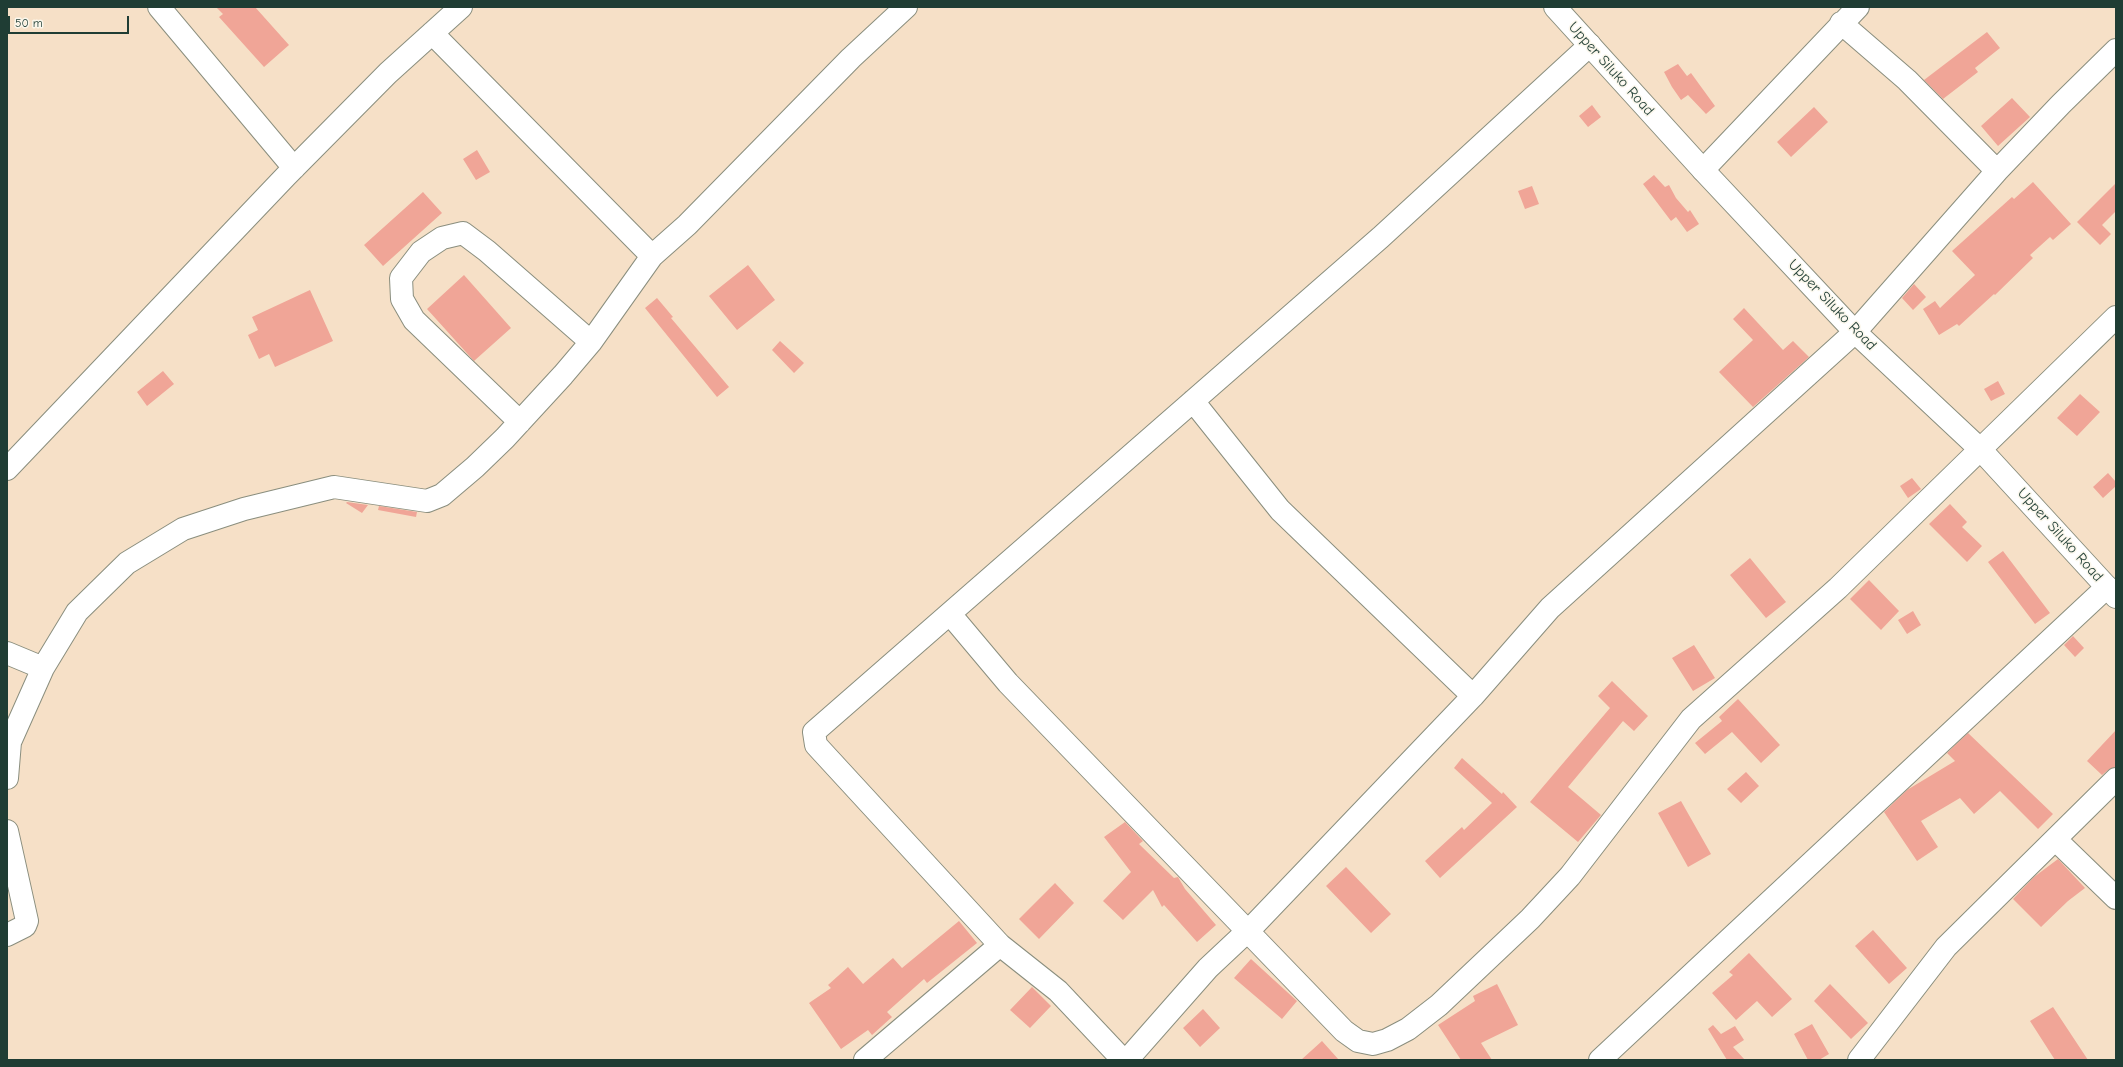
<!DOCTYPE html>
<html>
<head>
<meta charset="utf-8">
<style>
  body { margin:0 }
  #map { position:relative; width:2123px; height:1067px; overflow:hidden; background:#f6e0c7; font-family:"Comic Neue",sans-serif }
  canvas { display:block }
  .frame { position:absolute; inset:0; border:8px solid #1f3d34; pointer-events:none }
  .scale { position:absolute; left:8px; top:16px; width:121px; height:18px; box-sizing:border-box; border:2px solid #1f3d34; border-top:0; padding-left:5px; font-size:12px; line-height:14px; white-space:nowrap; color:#1f3d34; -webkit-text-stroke:3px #fbf7ec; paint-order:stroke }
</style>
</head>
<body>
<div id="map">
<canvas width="2123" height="1067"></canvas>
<div class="frame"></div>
<div class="scale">50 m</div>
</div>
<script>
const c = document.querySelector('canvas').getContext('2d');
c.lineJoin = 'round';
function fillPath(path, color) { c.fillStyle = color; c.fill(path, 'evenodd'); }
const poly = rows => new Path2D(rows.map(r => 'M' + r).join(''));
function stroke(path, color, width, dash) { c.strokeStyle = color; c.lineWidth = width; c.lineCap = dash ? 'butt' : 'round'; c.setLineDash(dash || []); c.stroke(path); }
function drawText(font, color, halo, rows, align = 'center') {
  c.font = font + ' "Comic Neue",sans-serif'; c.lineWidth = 3; c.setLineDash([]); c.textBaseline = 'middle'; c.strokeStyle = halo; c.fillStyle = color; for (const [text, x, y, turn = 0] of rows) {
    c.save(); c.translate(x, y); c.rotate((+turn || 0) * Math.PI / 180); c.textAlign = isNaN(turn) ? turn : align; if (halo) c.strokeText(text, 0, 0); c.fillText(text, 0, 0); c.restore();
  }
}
fillPath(poly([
  [216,7,255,7,289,45,264,67,219,17,223,14],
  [1987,32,2000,48,1975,68,1978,72,1943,99,1924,80],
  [1678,64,1687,76,1691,73,1715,106,1706,114,1688,95,1681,100,1672,87,1664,72],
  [2012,98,2030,117,1998,146,1981,126],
  [1592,105,1601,117,1588,127,1579,116],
  [1814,107,1828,122,1791,157,1777,142],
  [477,150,490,172,476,180,463,159],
  [1654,175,1665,187,1669,185,1676,198,1688,212,1690,210,1699,224,1687,232,1676,217,1671,221,1643,184],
  [2033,182,2071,224,2053,240,2050,237,2030,255,2033,258,1995,295,1994,294,1959,326,1957,324,1939,335,1923,309,1935,301,1940,308,1975,275,1952,251,2012,197,2014,199],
  [2116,183,2116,211,2102,225,2111,234,2100,245,2077,222],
  [1532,186,1539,204,1525,209,1518,191],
  [423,192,442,213,383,266,364,245],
  [748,265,775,300,737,330,709,296],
  [464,275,511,328,474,361,427,309],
  [1914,284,1926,297,1913,310,1902,298],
  [310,290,333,341,275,367,269,354,259,359,248,335,258,330,252,317],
  [657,298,673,317,671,318,729,387,717,397,645,308],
  [1744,308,1783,350,1793,341,1809,357,1753,407,1719,372,1753,340,1733,319],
  [780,341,804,363,794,373,772,350],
  [163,371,174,384,147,406,137,392],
  [1998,381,2005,394,1991,401,1984,389],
  [2080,394,2100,412,2077,436,2057,418],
  [2108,473,2116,482,2116,486,2103,498,2093,487],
  [1912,478,1921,489,1908,498,1900,486],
  [347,502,368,505,362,513,346,503],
  [1950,504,1967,522,1962,527,1982,546,1967,562,1929,524],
  [379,506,417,512,416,517,378,510],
  [2003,551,2050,613,2035,624,1988,562],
  [1750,558,1786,602,1766,618,1730,575],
  [1869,580,1899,611,1881,630,1850,599],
  [1913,611,1921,625,1907,634,1898,620],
  [2073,636,2084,648,2075,657,2064,645],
  [1694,645,1715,678,1693,691,1672,658],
  [1612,681,1648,716,1634,731,1623,721,1568,787,1601,815,1578,842,1530,802,1610,708,1598,696],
  [1738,699,1780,745,1761,763,1732,732,1705,754,1695,743,1722,721,1719,717],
  [2116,730,2116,767,2108,770,2102,775,2087,761],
  [1968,733,2053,814,2038,829,2000,791,1974,814,1960,798,1921,821,1938,847,1917,861,1884,812,1907,790,1955,761,1947,753],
  [1462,758,1502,794,1503,792,1517,807,1440,878,1425,861,1462,827,1464,830,1492,803,1454,768],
  [1746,772,1759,786,1741,803,1727,789],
  [1681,801,1711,854,1688,867,1658,813],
  [1125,822,1143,841,1139,844,1174,878,1178,877,1185,889,1216,925,1197,942,1164,905,1162,907,1153,890,1123,920,1103,901,1131,872,1104,837],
  [2058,859,2085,888,2068,901,2041,927,2013,899,2034,877],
  [1346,867,1391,914,1371,933,1326,886],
  [1055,883,1074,903,1039,939,1019,919],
  [959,921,977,943,927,983,924,979,887,1012,892,1017,872,1035,868,1030,841,1049,809,1003,831,988,828,985,848,967,863,984,893,958,902,968],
  [1873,930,1907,968,1889,984,1855,946],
  [1749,953,1792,999,1772,1017,1757,1001,1736,1020,1712,993,1733,975,1729,972],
  [1251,959,1297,1001,1282,1019,1234,978],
  [1497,984,1518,1025,1481,1043,1492,1060,1461,1060,1438,1025,1475,1001,1473,996],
  [1830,984,1868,1023,1851,1039,1814,1001],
  [1032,987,1051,1006,1030,1028,1010,1010],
  [2053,1007,2088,1060,2055,1060,2030,1021],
  [1203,1009,1220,1028,1200,1047,1183,1028],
  [1812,1024,1829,1054,1819,1060,1808,1060,1794,1034],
  [1713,1025,1721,1034,1735,1026,1744,1040,1733,1047,1745,1060,1727,1060,1708,1029],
  [1322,1041,1339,1060,1301,1060]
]), '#f0a597');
const minor = poly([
  [159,7,294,168],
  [1841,23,1907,80,1997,171],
  [432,33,652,256],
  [1703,170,1858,7],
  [1193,401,1280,510,1473,696],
  [520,422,414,320,402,299,401,278,421,252,442,238,463,233,487,251,591,342],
  [7,469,286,176,388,73,461,7],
  [950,614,1008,683,1344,1031,1358,1041,1373,1044,1387,1040,1408,1029,1439,1005,1530,919,1570,876,1691,719,1838,588,2116,317],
  [7,653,43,668],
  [7,778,10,742,43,668,77,612,127,563,183,529,244,509,334,487,427,501,442,495,475,467,505,438,563,375,591,342,652,256,687,225,851,58,906,7],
  [7,831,27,921,25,926,7,935],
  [2056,840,2116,898],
  [865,1060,1000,945],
  [1123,1060,1058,991,1000,945,816,745,814,732,1381,237,1590,45],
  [1127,1060,1208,968,1255,924,1473,696,1550,608,1855,332,1997,171,2061,104,2116,50],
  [1600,1060,2107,587],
  [1859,1060,1946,947,2116,779]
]);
const major = poly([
  [1555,7,1703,170,1855,332,1981,450,2116,597]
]);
stroke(minor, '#8a8e7e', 24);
stroke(major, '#8a8e7e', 24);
stroke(minor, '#fff', 22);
stroke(major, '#fff', 22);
drawText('15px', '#1f3d34', '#fbf7ec', [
  ["Upper Siluko Road",1611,69,48],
  ["Upper Siluko Road",1832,305,46],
  ["Upper Siluko Road",2060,535,48]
]);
</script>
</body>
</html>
